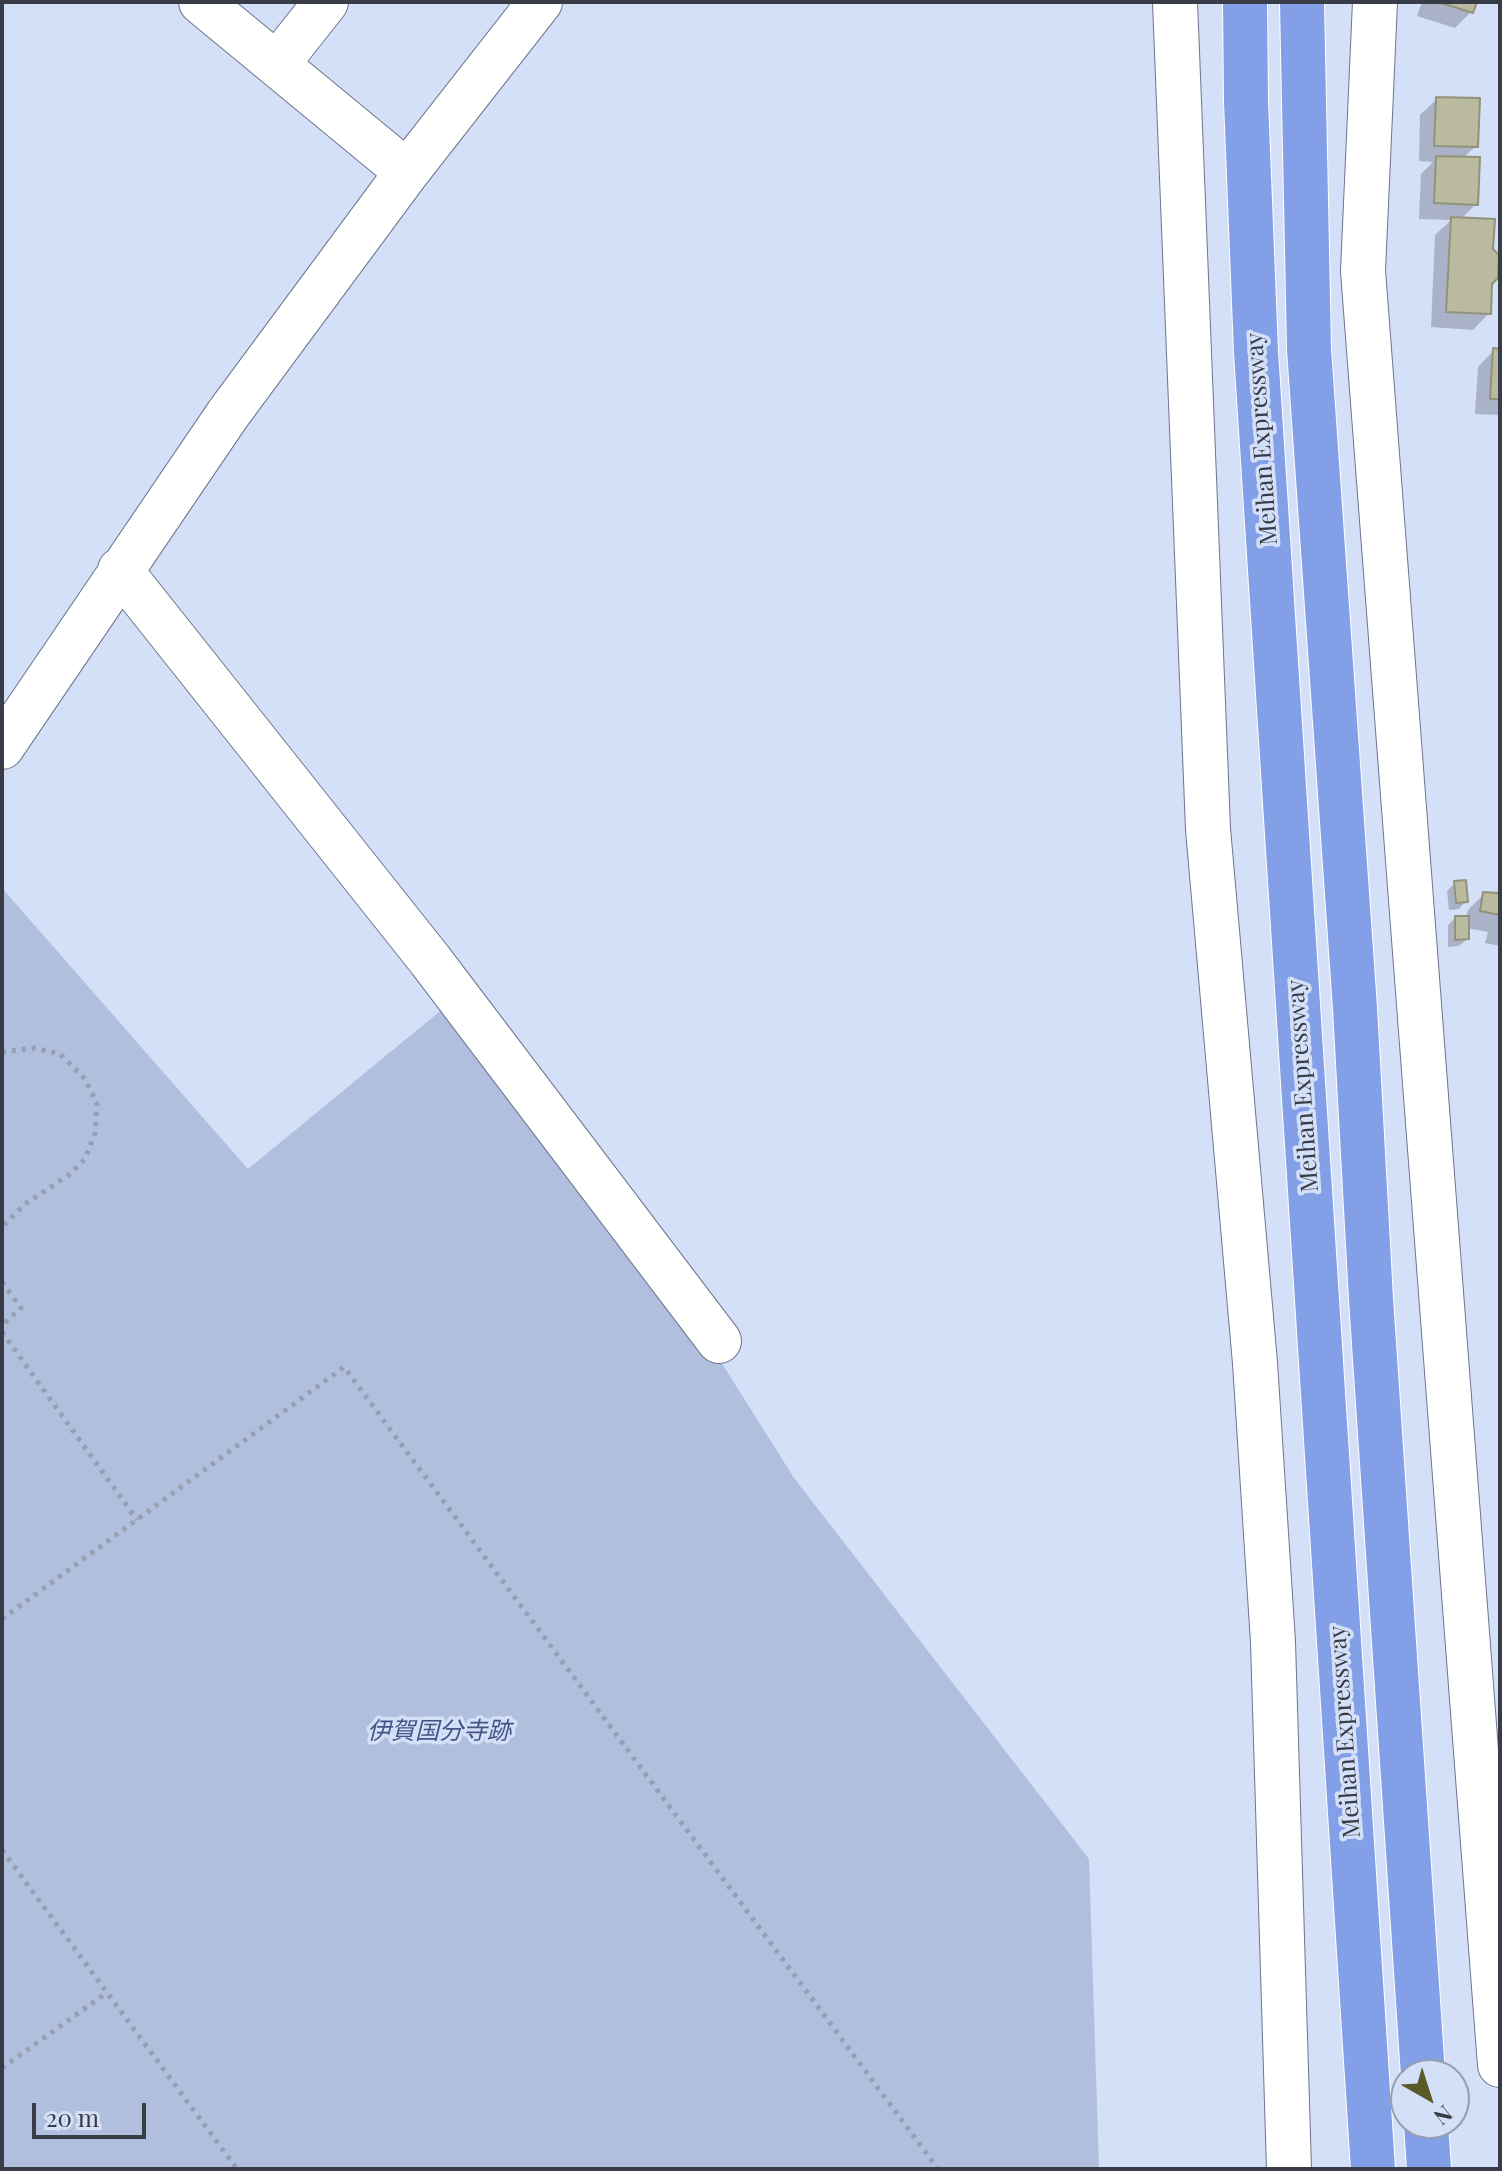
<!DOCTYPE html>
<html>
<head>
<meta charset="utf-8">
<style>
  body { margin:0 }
  #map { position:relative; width:1502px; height:2171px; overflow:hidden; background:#d4dff8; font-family:"Playfair Display",serif }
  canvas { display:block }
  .frame { position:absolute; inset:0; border:4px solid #373c46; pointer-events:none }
  .north { position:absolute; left:1390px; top:2059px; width:80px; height:80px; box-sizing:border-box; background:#d4dff8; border:2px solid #959eb1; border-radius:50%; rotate:141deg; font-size:22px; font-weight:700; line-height:32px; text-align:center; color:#373c46 }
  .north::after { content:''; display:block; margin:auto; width:28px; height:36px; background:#5b5a26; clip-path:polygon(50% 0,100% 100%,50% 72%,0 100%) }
  .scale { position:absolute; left:32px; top:2103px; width:114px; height:36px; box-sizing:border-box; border:4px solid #373c46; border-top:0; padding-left:10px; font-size:24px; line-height:28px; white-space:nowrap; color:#373c46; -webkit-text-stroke:6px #d4dff8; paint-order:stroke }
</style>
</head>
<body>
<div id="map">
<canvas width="1502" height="2171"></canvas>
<div class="frame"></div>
<div class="north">N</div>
<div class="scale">20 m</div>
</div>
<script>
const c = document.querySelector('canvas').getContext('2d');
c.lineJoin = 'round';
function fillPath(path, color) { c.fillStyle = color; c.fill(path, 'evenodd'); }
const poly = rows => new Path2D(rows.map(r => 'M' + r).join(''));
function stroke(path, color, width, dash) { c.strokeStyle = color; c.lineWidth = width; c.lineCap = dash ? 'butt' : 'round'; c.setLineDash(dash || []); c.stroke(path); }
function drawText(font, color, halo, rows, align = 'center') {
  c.font = font + ' "Playfair Display","Noto Sans JP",serif'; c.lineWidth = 7; c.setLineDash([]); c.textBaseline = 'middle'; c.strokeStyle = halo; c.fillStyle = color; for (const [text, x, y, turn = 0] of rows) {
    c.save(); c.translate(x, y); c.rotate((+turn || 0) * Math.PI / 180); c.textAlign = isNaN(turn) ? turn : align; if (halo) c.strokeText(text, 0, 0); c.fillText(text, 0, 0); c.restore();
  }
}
fillPath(poly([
  [2,888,248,1169,450,1003,716,1354,794,1478,1089,1859,1099,2169,2,2169]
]), '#b1bfde');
fillPath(poly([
  [1422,2,1475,2,1471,12,1455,28,1417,16],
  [1437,99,1476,146,1463,158,1476,204,1460,220,1490,284,1489,313,1473,330,1431,327,1435,235,1451,220,1419,219,1421,174,1433,162,1419,161,1420,115],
  [1494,350,1500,351,1500,415,1475,414,1478,367],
  [1455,883,1466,901,1459,909,1449,910,1447,891],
  [1500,889,1500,946,1485,943,1488,932,1467,928,1467,939,1459,946,1448,947,1448,925,1455,918,1466,918,1468,910,1484,894,1494,895]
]), '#0003');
const building = poly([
  [1438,2,1477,2,1473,13,1438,2],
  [1436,97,1480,98,1478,147,1434,146,1436,97],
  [1436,156,1480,157,1478,205,1434,203,1436,156],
  [1451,217,1495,219,1493,249,1499,255,1498,278,1492,284,1491,314,1446,312,1451,217],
  [1493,348,1500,349,1500,399,1490,399,1493,348],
  [1466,880,1468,902,1456,903,1454,881,1466,880],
  [1483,892,1500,893,1500,915,1480,911,1483,892],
  [1455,916,1469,916,1469,939,1455,940,1455,916]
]);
fillPath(building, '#b9ba9f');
stroke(building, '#929279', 2);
const minor = poly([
  [201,2,407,172],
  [1175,2,1208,829,1255,1363,1273,1642,1289,2169],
  [1375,2,1363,271,1500,2065],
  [277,64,326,2],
  [120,570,430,960,719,1341],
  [2,747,228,414,407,172,540,2]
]);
const highway = poly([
  [1245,2,1246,101,1256,352,1373,2169],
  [1302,2,1309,349,1355,1008,1371,1299,1423,2075],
  [1426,2123,1429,2169]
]);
stroke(minor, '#6c768c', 46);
stroke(highway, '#fff', 46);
stroke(poly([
  [2,1052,35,1048,60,1054,85,1079,97,1104,95,1133,85,1159,70,1174,25,1204,2,1227],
  [2,1282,21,1308,2,1325],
  [2,1332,137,1520],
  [2,1619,344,1367,938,2169],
  [2,1850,237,2169],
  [2,2068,105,1994]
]), '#969fb2', 5, [4, 6]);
stroke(minor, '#fff', 44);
stroke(highway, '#829fe7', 44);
drawText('24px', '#373c46', '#d4dff8', [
  ["Meihan Expressway",1262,439,-94],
  ["Meihan Expressway",1303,1086,-94],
  ["Meihan Expressway",1345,1732,-94]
]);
drawText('italic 24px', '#425586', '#d4dff8', [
  ["伊賀国分寺跡",439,1732]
]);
</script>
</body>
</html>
